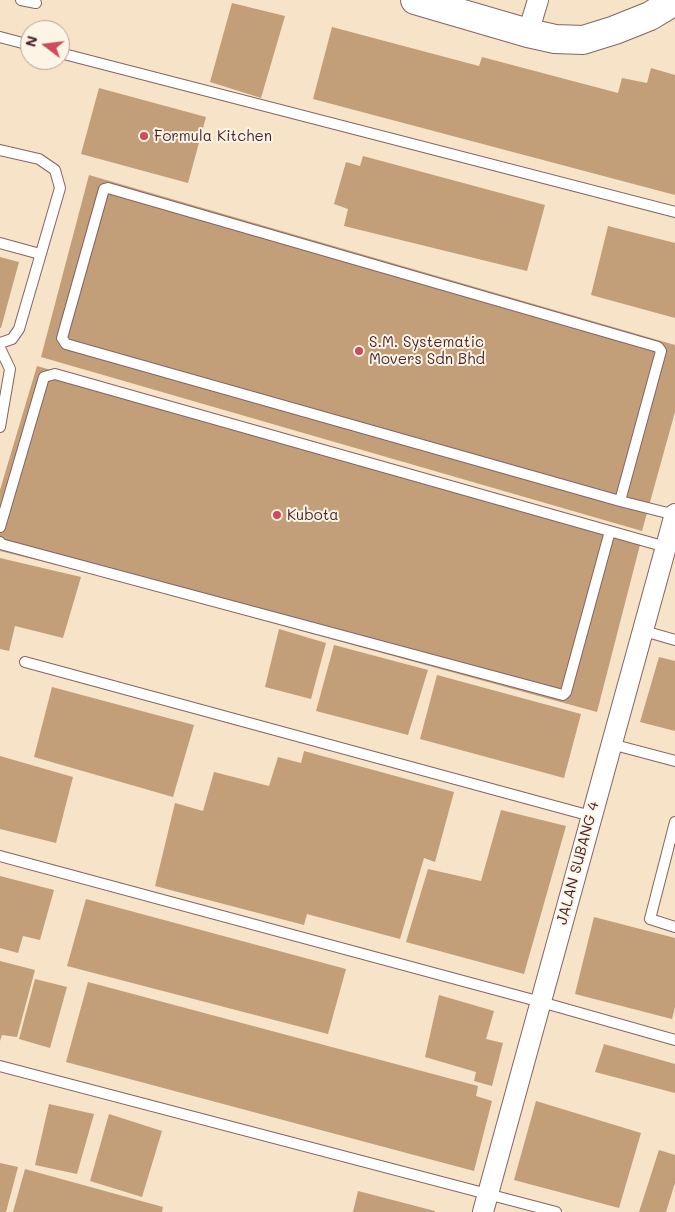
<!DOCTYPE html>
<html>
<head>
<meta charset="utf-8">
<style>
  body { margin:0 }
  #map { position:relative; width:675px; height:1212px; overflow:hidden; background:#f6e3c8; font-family:Mali,sans-serif }
  canvas { display:block }
  .north { position:absolute; left:20px; top:20px; width:50px; height:50px; box-sizing:border-box; background:#fcf5e5; border:1px solid #b59f9b; border-radius:50%; rotate:285deg; font-size:14px; font-weight:700; line-height:20px; text-align:center; color:#4a1f2b }
  .north::after { content:''; display:block; margin:auto; width:18px; height:22px; background:#d1495b; clip-path:polygon(50% 0,100% 100%,50% 72%,0 100%) }
</style>
</head>
<body>
<div id="map">
<canvas width="675" height="1212"></canvas>
<div class="north">N</div>
</div>
<script>
const c = document.querySelector('canvas').getContext('2d');
c.lineJoin = 'round';
function fillPath(path, color) { c.fillStyle = color; c.fill(path, 'evenodd'); }
const poly = rows => new Path2D(rows.map(r => 'M' + r).join(''));
function stroke(path, color, width, dash) { c.strokeStyle = color; c.lineWidth = width; c.lineCap = dash ? 'butt' : 'round'; c.setLineDash(dash || []); c.stroke(path); }
function drawText(font, color, halo, rows, align = 'center') {
  c.font = font + ' Mali,sans-serif'; c.lineWidth = 4; c.setLineDash([]); c.textBaseline = 'middle'; c.strokeStyle = halo; c.fillStyle = color; for (const [text, x, y, turn = 0] of rows) {
    c.save(); c.translate(x, y); c.rotate((+turn || 0) * Math.PI / 180); c.textAlign = isNaN(turn) ? turn : align; if (halo) c.strokeText(text, 0, 0); c.fillText(text, 0, 0); c.restore();
  }
}
fillPath(poly([
  [232,3,285,16,261,98,210,82],
  [332,27,479,66,482,57,618,93,622,78,647,83,651,68,675,75,675,195,313,99],
  [99,88,206,117,188,183,81,154],
  [363,156,545,205,527,271,344,226,348,209,334,204,346,162,360,166],
  [89,175,675,345,675,412,642,531,41,357],
  [608,226,675,243,675,318,591,295],
  [0,257,19,262,1,328,0,328],
  [37,366,641,541,597,712,258,619,197,600,0,551,0,490],
  [0,558,81,577,63,638,15,626,9,651,0,649],
  [279,629,326,643,311,699,265,687],
  [334,645,428,670,408,735,316,711],
  [659,657,675,661,675,731,640,722],
  [437,675,581,714,564,778,420,739],
  [52,687,194,725,173,797,34,757],
  [304,751,454,792,435,862,424,858,400,939,307,914,304,925,155,886,175,803,203,811,214,772,269,786,278,757,301,763],
  [0,756,73,777,56,843,0,829],
  [501,810,566,826,524,974,406,942,428,869,481,881],
  [0,876,54,890,40,940,23,936,18,953,0,948],
  [86,899,346,969,328,1034,67,966],
  [594,917,675,938,675,1007,672,1019,575,994],
  [0,961,35,970,17,1037,2,1035,0,1041],
  [35,979,67,987,50,1048,19,1039],
  [88,982,478,1086,476,1096,492,1101,474,1171,66,1062],
  [439,995,494,1011,486,1039,503,1043,492,1086,474,1081,476,1072,425,1057],
  [604,1044,675,1064,675,1093,595,1072],
  [536,1101,641,1133,619,1208,514,1180],
  [49,1104,94,1114,77,1174,35,1165],
  [109,1114,162,1131,142,1197,90,1181],
  [659,1150,675,1155,675,1183,666,1212,639,1212],
  [0,1163,18,1167,6,1212,0,1212],
  [25,1169,163,1207,162,1212,13,1212],
  [358,1191,435,1211,435,1212,353,1212]
]), '#c29f78');
const lane = poly([
  [21,0,36,3],
  [0,37,30,45],
  [60,53,675,212],
  [0,150,39,159,55,170,60,188,19,329,12,339,0,343],
  [0,243,40,254],
  [0,348,10,369,0,427],
  [620,501,661,351,658,347,108,188,104,189,62,338,66,344,620,501,675,515],
  [0,527,44,377,55,374,666,547],
  [0,542,1,544,563,695,566,692,610,531],
  [644,631,675,640],
  [25,662,591,816],
  [611,744,675,761],
  [675,822,650,919,675,927],
  [0,856,541,1002,675,1040],
  [0,1066,556,1212]
]);
const street = poly([
  [528,33,538,0],
  [483,1212,675,514]
]);
const secondary = poly([
  [415,0,528,33,555,39,583,40,615,30,650,16,675,1]
]);
stroke(lane, '#866462', 12);
stroke(street, '#866462', 22);
stroke(secondary, '#866462', 30);
stroke(lane, '#fff', 10);
stroke(street, '#fff', 20);
stroke(secondary, '#fff', 28);
for (const [x, y, r, color] of [
  [144,136,5,"#d1495b"],
  [359,351,5,"#d1495b"],
  [277,515,5,"#d1495b"]
]) { const dot = new Path2D(); dot.arc(x, y, r, 0, 2 * Math.PI); c.fillStyle = color; c.fill(dot); stroke(dot, '#fcf5e5', 2); }
drawText('15px', '#4a1f2b', '#fcf5e5', [
  ["Formula Kitchen",154,136],
  ["S.M. Systematic",369,342],
  ["Movers Sdn Bhd",369,359],
  ["Kubota",287,515]
], 'left');
drawText('15px', '#4a1f2b', '#fcf5e5', [
  ["JALAN SUBANG 4",578,863,-75]
]);
</script>
</body>
</html>
